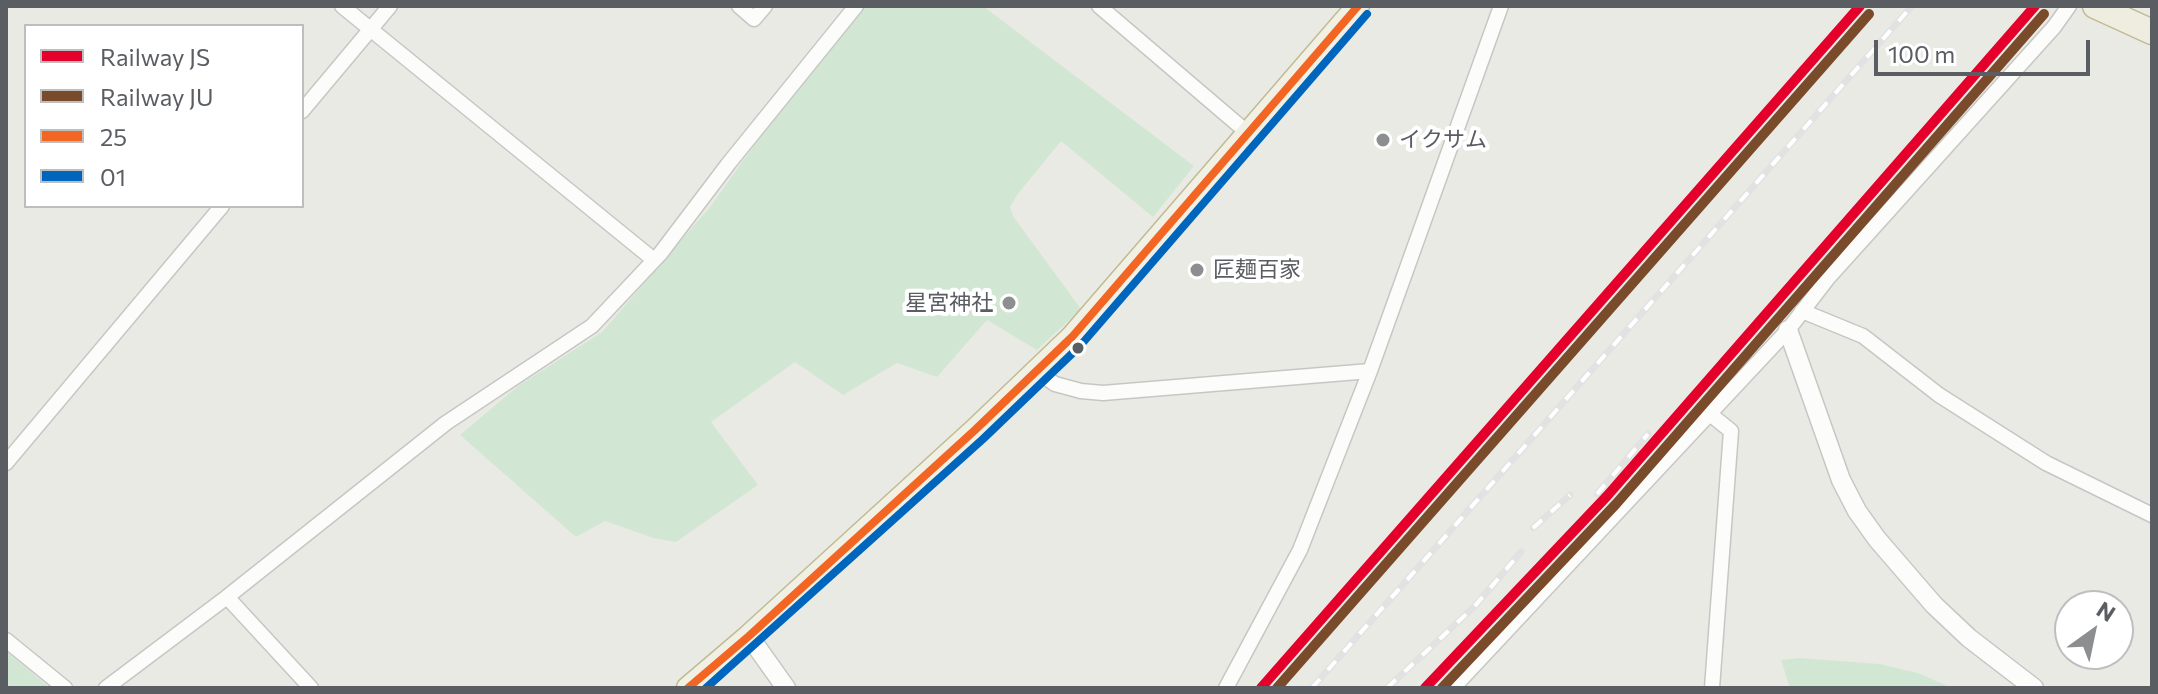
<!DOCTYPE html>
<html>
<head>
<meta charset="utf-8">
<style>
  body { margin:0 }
  #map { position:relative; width:2158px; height:694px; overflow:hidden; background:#eaeae5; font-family:Commissioner,sans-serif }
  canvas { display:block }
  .frame { position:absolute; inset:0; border:8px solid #5a5d62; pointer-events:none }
  .legend { position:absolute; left:24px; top:24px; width:280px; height:184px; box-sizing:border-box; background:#fff; border:2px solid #bdbec0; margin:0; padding:10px 14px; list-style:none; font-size:24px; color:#5a5d62 }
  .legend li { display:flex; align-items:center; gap:16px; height:40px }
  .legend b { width:40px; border:2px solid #bdbec0 }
  .north { position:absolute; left:2054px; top:590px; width:80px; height:80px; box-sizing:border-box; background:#fff; border:2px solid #bdbec0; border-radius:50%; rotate:33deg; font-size:22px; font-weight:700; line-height:32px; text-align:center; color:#5a5d62 }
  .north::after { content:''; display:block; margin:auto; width:28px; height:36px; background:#8c8e90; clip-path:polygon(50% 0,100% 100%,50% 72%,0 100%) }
  .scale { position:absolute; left:1874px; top:40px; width:216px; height:36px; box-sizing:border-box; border:4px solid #5a5d62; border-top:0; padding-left:10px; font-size:24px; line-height:28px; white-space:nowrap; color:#5a5d62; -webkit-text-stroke:6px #fff; paint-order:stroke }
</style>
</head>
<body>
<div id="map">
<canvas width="2158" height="694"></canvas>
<div class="frame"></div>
<ul class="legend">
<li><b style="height:10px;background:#e4002b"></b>Railway JS</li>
<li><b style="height:10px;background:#7a4b2a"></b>Railway JU</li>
<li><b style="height:10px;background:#f26522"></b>25</li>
<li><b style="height:10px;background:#0065bd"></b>01</li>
</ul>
<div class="north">N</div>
<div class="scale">100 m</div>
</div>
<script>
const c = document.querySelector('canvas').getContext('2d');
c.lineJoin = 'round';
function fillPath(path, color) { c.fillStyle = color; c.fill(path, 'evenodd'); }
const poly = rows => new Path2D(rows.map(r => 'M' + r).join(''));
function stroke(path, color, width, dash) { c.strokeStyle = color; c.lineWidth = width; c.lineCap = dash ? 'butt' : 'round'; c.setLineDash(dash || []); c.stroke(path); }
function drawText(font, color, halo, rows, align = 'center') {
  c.font = font + ' Commissioner,"Noto Sans JP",sans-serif'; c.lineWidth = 8; c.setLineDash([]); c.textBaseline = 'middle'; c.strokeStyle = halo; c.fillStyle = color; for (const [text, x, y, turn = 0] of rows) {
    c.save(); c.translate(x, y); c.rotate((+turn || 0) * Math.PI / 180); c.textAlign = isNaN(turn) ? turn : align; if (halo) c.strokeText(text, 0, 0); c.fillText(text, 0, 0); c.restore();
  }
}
fillPath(poly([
  [865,6,983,6,1194,166,1153,217,1061,141,1017,195,1010,207,1013,216,1081,309,1037,350,987,320,937,377,897,363,843,395,795,362,711,422,758,485,676,542,653,538,605,521,576,537,460,435,518,386,602,332,710,207,762,134],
  [6,651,50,688,6,688],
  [1799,658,1880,664,1918,673,1952,688,1790,688,1781,660]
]), '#d2e7d3');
const minor = poly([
  [342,6,654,260],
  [739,6,754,19,765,6],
  [1099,6,1249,134],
  [302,111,390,6],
  [1802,311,1863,336,1939,395,2046,463,2152,515],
  [1038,372,1055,384,1081,391,1103,393,1370,371],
  [1710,414,1731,431,1712,688],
  [6,463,222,206],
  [227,597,311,688],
  [6,640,65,688],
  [106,688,227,597,446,423,592,326,660,254,729,163,856,6],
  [1226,688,1300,550,1370,371,1501,6],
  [1453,688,1788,330,1828,278,2054,27,2069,6]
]);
const tertiary = poly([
  [1788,330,1841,480,1857,511,1877,539,1934,605,1969,638,2034,688],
  [749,636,786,688]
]);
const trunk = poly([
  [688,688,749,636,975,430,1072,337,1358,6]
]);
const motorway = poly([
  [2095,6,2152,32]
]);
stroke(minor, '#c6c7c5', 17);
stroke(tertiary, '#c6c7c5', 21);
stroke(trunk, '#c1ba93', 25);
stroke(motorway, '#c1ba93', 27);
stroke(minor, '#fcfcfb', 14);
stroke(tertiary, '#fcfcfb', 18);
stroke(trunk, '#f0f0e4', 22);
stroke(motorway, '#eeede0', 24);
const rail = poly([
  [1597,494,1648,434],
  [1533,528,1570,495],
  [1312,688,1912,6],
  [1387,688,1474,607,1521,552]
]);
stroke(rail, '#e2e2e2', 7);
stroke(rail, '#fff', 4, [12]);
stroke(poly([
  [688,688,749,636,975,430,1072,337,1358,6]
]), '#f26522', 8);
stroke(poly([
  [706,688,983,439,1080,346,1367,14]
]), '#0065bd', 8);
stroke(poly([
  [1261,688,1860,6],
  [1425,688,1607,496,2035,6]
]), '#e4002b', 10);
stroke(poly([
  [1277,688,1869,14],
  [1442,688,1616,504,2044,14]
]), '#7a4b2a', 10);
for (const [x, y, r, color] of [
  [1383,140,8,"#8c8e90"],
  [1197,270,8,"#8c8e90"],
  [1009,303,8,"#8c8e90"],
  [1078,348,7,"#5a5d62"]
]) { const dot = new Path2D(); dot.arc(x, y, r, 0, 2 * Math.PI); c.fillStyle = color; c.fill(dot); stroke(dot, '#fff', 3); }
drawText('22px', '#5a5d62', '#fff', [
  ["イクサム",1399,140],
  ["匠麺百家",1213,270],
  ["星宮神社",993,303,"right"]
], 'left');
</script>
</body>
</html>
